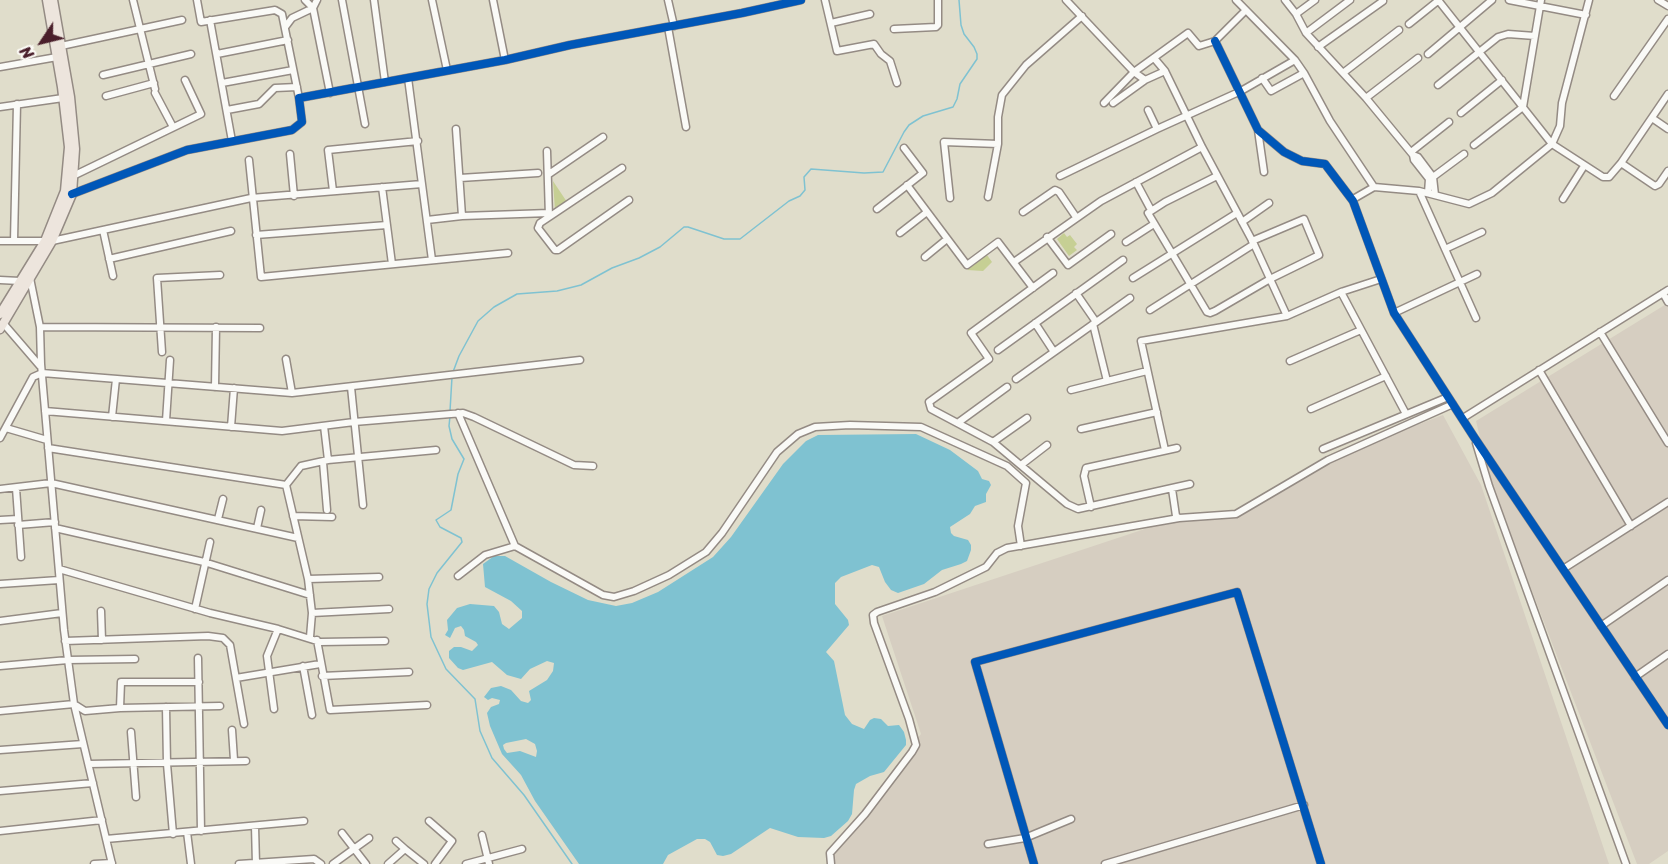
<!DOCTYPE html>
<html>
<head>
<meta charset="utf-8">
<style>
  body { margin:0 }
  #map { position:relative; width:1668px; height:864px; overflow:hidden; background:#e0ddcb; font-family:Sriracha,sans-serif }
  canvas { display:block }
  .north { position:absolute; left:12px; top:12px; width:60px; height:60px; -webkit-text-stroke:4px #fdfcf7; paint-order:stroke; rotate:235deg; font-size:16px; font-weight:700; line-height:24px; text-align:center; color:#4a1f2b }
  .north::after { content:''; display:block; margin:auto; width:21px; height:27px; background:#4a1f2b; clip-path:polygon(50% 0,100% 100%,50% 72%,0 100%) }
</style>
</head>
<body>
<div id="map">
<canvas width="1668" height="864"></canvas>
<div class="north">N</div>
</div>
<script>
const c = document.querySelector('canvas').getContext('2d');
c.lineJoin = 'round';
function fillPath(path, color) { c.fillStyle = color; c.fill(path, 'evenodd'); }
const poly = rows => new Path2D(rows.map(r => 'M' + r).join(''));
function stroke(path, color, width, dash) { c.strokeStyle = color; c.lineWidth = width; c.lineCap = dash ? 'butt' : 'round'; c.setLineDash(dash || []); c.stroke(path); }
fillPath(poly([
  [1668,303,1668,851,1649,864,1637,864,1492,487,1476,421],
  [1443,415,1481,485,1609,864,830,864,827,855,921,734,882,616,1169,521,1237,515,1315,464]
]), '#d6cec1');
fillPath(poly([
  [553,181,567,202,555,211],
  [1064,233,1067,237,1070,235,1077,244,1074,247,1077,250,1069,256,1057,239],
  [987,255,992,262,983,271,967,270]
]), '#c6cf94');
fillPath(poly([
  [916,434,950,450,978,471,982,479,989,481,991,485,986,494,986,502,975,506,970,514,950,527,951,533,954,536,968,540,971,545,971,550,967,561,961,564,942,570,924,584,898,593,891,590,885,582,879,567,872,565,841,577,835,583,835,604,848,620,849,625,826,652,834,661,845,715,852,724,864,729,870,720,874,718,881,719,888,726,899,725,904,732,906,740,906,745,884,772,870,776,856,784,854,790,852,814,848,821,831,836,824,838,798,837,770,828,731,854,723,856,717,855,710,842,705,839,697,839,668,855,663,864,579,864,535,801,521,775,502,754,490,726,487,713,491,707,499,704,500,700,492,698,488,700,484,697,491,688,501,686,511,690,521,701,528,703,531,700,529,691,547,680,553,671,554,663,547,661,530,669,521,679,507,675,492,662,463,670,458,668,449,658,449,651,454,647,461,647,472,651,478,645,476,642,465,636,464,630,461,626,455,628,450,638,445,635,448,630,447,620,457,608,470,604,494,606,499,612,502,624,509,629,522,618,522,611,511,601,485,587,483,564,494,556,505,556,551,582,588,600,616,606,632,603,658,592,713,557,731,537,783,464,806,441,818,435],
  [526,739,535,744,537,751,536,757,520,751,507,753,504,749,503,745,506,743]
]), '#7fc2d1');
stroke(poly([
  [453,372,459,356,478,321,494,307,517,294,557,291,581,285,612,268,639,258,660,247,684,227,688,227,724,239,740,239,789,201,800,196,805,190,804,177,811,169,864,173,883,172,904,132,909,125,923,116,953,107,957,99,960,84,977,59,977,54,974,47,964,34,961,25,959,0],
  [450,411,452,377],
  [450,416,449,426,452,439,464,459,458,474,451,510,436,520,440,527,461,538,462,542,437,573,429,589,427,604,431,637,446,669,475,699,480,731,492,758,524,795,572,864]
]), '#7fc2d1', 1.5);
const minor = poly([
  [133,0,155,89],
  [197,0,201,22,275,10,282,14,299,98],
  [305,0,313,8,330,93],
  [342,0,365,124],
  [374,0,385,82],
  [432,0,447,70],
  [493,0,505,60],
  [668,0,674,26],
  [825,0,837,51,874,44,881,54,890,61,897,83],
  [1066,0,1134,72,1145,80,1165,71,1202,147,1254,244,1287,316],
  [1236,0,1295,60,1304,73,1330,121,1374,187],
  [1285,0,1296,14,1306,33,1366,98,1413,155,1418,157,1433,177,1435,195],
  [1438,0,1552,144,1603,177,1609,177,1621,163,1668,94],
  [1509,0,1586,15],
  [1658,0,1668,6],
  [1296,14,1315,0],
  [210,20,232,141],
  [831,23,870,14],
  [1409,24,1439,0],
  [286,26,292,18,313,8,317,0],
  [668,27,686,127],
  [894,29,936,27,938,25,938,0],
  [1306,33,1350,0],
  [1215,41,1258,130,1284,152,1302,161,1325,164,1353,201,1394,313,1474,437,1668,725],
  [61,46,182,20],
  [1318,47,1383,1],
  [217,54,288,40],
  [1428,54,1492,0],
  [1154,58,1165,71],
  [0,67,57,57],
  [1343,73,1399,30],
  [103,75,191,54],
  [408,78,432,260],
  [1262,78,1271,91,1304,73],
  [222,83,293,70],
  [1438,85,1498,37,1508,34,1535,36],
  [155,93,173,127],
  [106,96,154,83],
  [1614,96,1668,19],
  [1366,98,1418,58],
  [1104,103,1134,72,1188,33,1199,46,1215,41,1246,10],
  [1113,103,1145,80],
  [0,107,63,98],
  [227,110,259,104,275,88,297,87],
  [1148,110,1157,129,1241,91,1295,60],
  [1461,113,1502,80],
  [1652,118,1668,129],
  [456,129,462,216],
  [1258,130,1264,172],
  [1474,145,1523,107,1541,0],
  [547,151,549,217,540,223,538,228,555,250,558,250,629,200],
  [1411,152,1449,122],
  [290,154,294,196],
  [1413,155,1414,160,1429,179,1428,193],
  [249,160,261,277,508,253],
  [1621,163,1655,186,1659,184,1668,171],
  [549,174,603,137],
  [75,175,201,114,185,80],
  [1060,176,1157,129],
  [1217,176,1165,202,1148,213,1207,312,1210,313,1215,311,1270,279,1319,255,1304,219,1252,241],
  [1433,177,1464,154],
  [460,178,538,173],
  [1136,182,1151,210],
  [907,185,967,265,998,242,1033,288],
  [382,187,392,264],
  [333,191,328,150,418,141],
  [1419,191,1476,318],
  [72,194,187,150,292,130,302,122,299,98,505,60,570,45,742,13,801,0],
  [988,197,998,144,998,117,1002,95,1026,65,1082,16],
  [950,198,944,142,998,144],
  [1563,199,1584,166],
  [1353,201,1355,198,1374,187,1419,191,1469,204,1492,193,1552,144,1560,126,1562,103,1589,0],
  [877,209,923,173,904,148],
  [1023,212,1055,190,1059,192,1076,217],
  [549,217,622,168],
  [427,220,462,216,549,213],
  [1242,222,1269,203],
  [103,230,113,276],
  [900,233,927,212],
  [256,235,387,225],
  [1047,237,1068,265,1111,234],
  [0,241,52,241,251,198,422,184],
  [14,241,17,104],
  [1126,242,1154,224],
  [1445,249,1482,232],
  [925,257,947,239],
  [109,259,231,231],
  [1014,262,1101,201,1202,147],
  [1053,273,971,333,989,359,929,402,931,409,993,442,1067,504,1078,509,1190,484],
  [30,278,40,327,41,364,64,630,74,704,112,864],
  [1133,278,1237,213],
  [0,280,20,281],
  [1341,292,1406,414],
  [1076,293,1096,322],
  [1663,293,1668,302],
  [1150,310,1254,244],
  [1394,313,1477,274],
  [3,323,40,366],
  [1035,323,1054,352],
  [1093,324,1107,381],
  [40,327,260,328],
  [1600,332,1668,443],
  [998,350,1123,260],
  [162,352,157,278,220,275],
  [286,359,292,393],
  [1290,361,1361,330],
  [1539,370,1631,526],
  [1016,379,1130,298],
  [215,387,216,327],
  [351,387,363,505],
  [1071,390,1147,371],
  [1311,409,1386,376],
  [45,411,282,431,354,422,463,413,474,417,574,465,593,466],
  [458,413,515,546],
  [112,417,116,379],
  [1463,418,1668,290],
  [166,421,170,360],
  [959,422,1007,387],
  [231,427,234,388],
  [6,428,47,440],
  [1081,429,1157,412],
  [0,438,33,377,42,373,292,393,580,360],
  [993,442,1027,418],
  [1476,443,1489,486,1626,864],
  [48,448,286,485],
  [1323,449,1448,397],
  [1165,450,1141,341,1287,316,1341,292,1381,279],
  [328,460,436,450],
  [323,462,327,510],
  [1021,465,1047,445],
  [286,485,308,579,312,613,310,637],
  [286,485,301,466,328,460,324,426],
  [16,488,21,557],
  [0,489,51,483,298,538],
  [1172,489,1176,516,1179,518,1236,514,1328,460,1453,404],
  [1091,507,1084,476,1086,468,1177,448],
  [293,516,332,517],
  [218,519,223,499],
  [0,520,18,519],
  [18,525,55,522],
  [55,528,204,562,310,595],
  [257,528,261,510],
  [59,569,210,613,278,629,320,642,385,641],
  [1563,569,1668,502],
  [458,576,485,555,515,546,603,595,614,597,634,591,669,575,706,552,722,533,777,452,798,434,815,427,850,425,921,427,1007,466,1026,483,1018,526,1021,546],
  [308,579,379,577],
  [0,584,59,580],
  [195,609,210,542],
  [101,611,102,640],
  [312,613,389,609],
  [0,621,62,613],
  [1601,626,1668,580],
  [317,640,330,710,427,705],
  [65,641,208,636,223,638,230,645,244,724],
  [198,658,201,831],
  [0,666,68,660,135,659],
  [303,666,312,715],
  [322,676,409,672],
  [1635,677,1668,654],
  [236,678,320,664],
  [166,707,167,764,173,834],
  [120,708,121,682,199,682],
  [274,709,267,656,278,629],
  [0,711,74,704,85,711,120,708,220,706],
  [232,730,234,760],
  [131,732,136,797],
  [0,750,83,744],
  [89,764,246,761],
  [0,791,93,783],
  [429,821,452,841,435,864],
  [255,826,256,864],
  [0,831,102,820],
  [187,832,191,864],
  [342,833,366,864],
  [482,835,489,864],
  [106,839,304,821],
  [396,841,405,849],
  [988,844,1025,838,1071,819],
  [94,864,112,863],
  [239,864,314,859,321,864],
  [333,864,369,838],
  [388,864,405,849,424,864],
  [466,864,522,849],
  [831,864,830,853,865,814,912,752,916,745,909,719,874,623,873,615,877,612,935,592,986,567,997,553,1007,548,1179,518],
  [1034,864,975,662,1237,592,1321,864],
  [1105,864,1304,805]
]);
const major = poly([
  [0,314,45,241,65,191,69,147,62,87,47,0],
  [0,329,52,241,72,194,75,149,70,97,53,0]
]);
stroke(minor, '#948b84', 9);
stroke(major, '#948b84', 11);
stroke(minor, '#fafaf7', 6);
stroke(major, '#ede5dd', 8);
stroke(poly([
  [1215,41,1258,130,1284,152,1302,161,1325,164,1353,201,1394,313,1474,437,1668,725],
  [72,194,187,150,292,130,302,122,299,98,505,60,570,45,742,13,801,0],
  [1034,864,975,662,1237,592,1321,864]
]), '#0057b8', 8);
</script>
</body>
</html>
